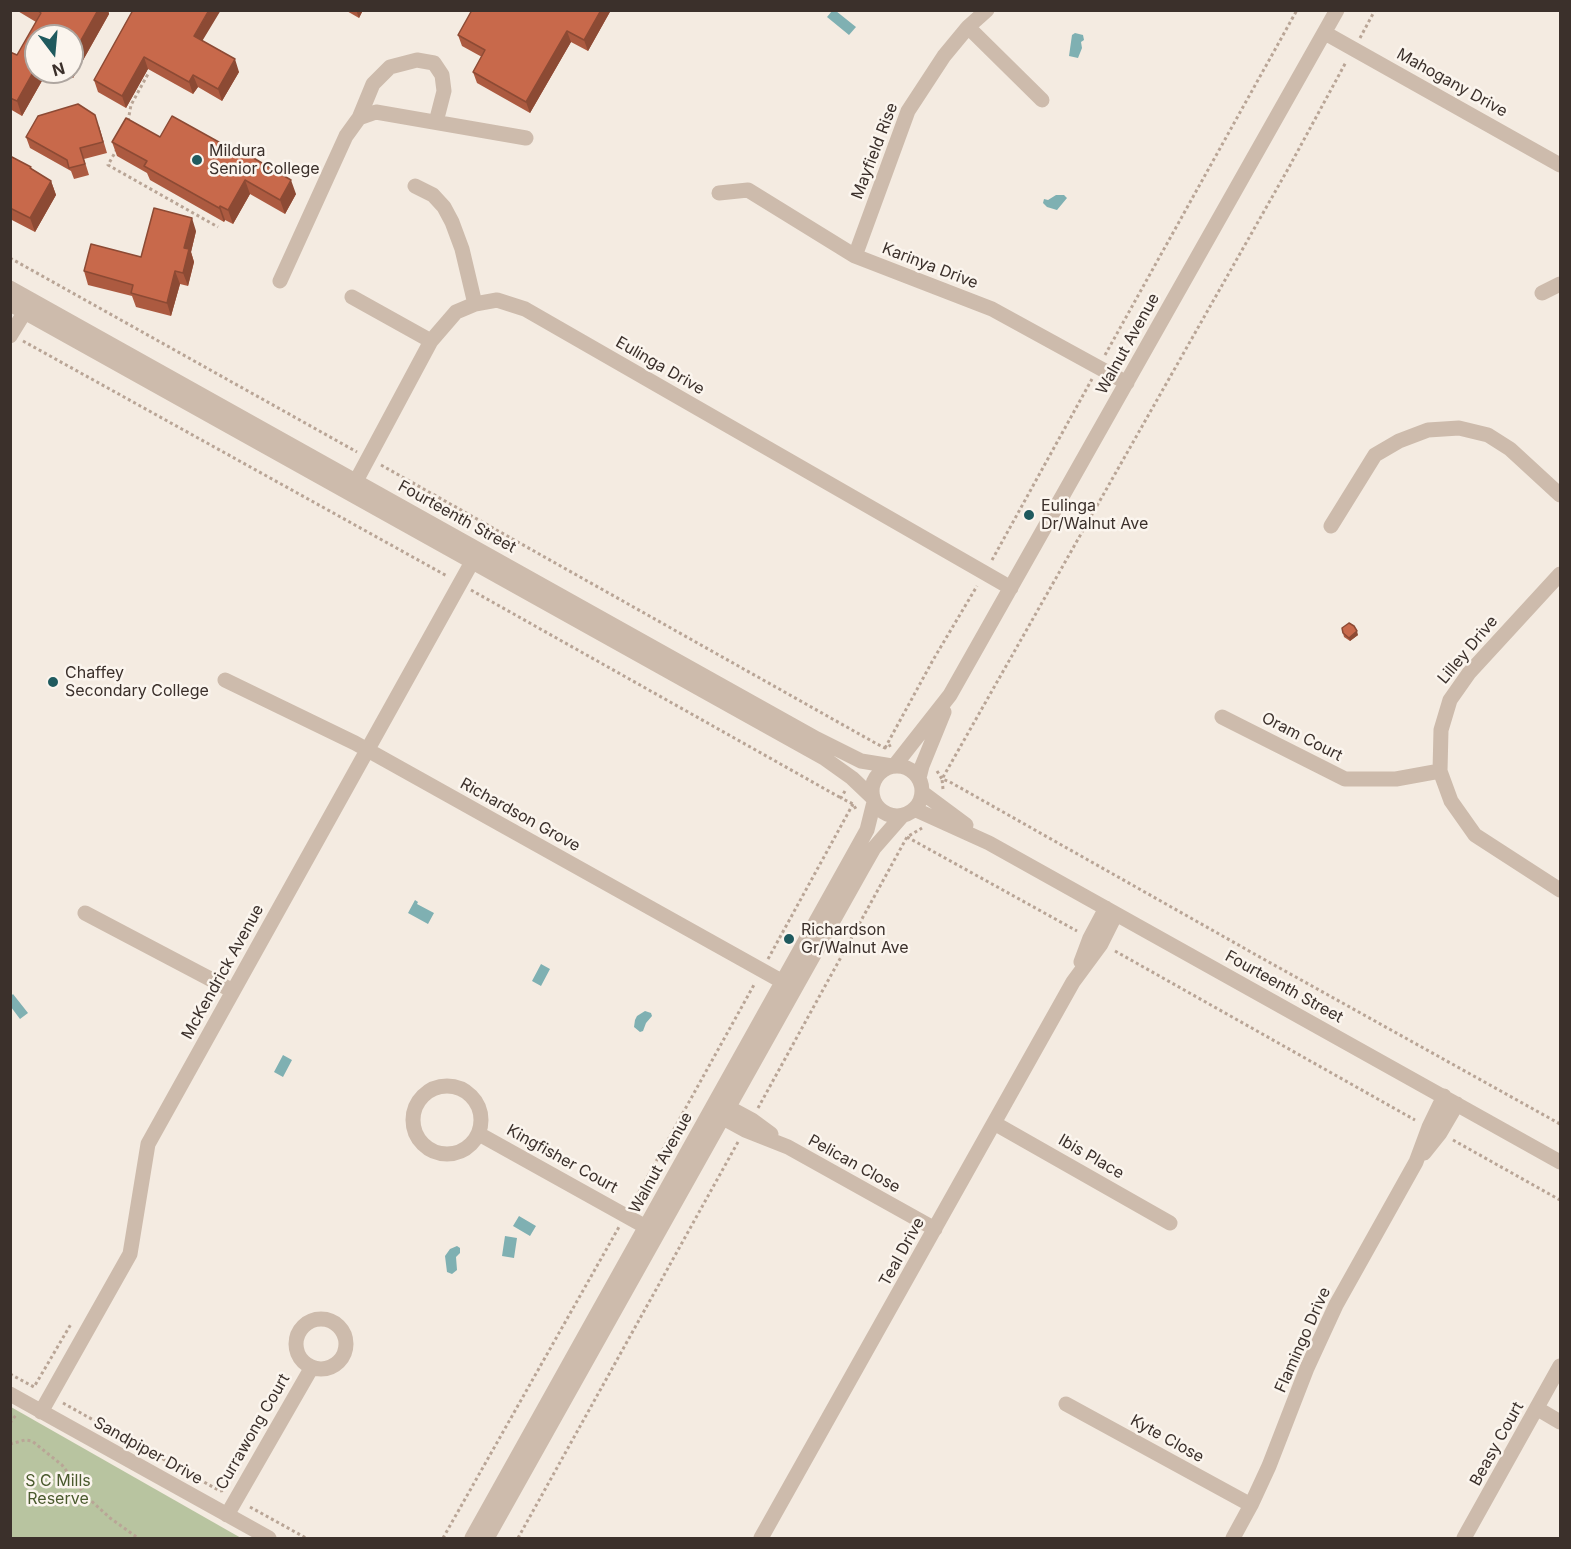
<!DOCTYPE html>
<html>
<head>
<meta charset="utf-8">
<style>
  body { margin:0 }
  #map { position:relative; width:1571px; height:1549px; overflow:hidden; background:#f4ebe1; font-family:Inter,sans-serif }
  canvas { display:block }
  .frame { position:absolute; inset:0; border:12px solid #3b302b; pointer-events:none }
  .north { position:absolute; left:24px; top:24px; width:60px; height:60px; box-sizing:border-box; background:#fbf5ee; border:2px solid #aea6a0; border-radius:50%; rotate:164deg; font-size:16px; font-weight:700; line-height:24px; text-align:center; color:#3b302b }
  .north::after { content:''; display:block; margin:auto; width:21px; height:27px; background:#1f5a5e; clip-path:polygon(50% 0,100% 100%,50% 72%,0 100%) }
</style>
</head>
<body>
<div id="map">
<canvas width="1571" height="1549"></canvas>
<div class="frame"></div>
<div class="north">N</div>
</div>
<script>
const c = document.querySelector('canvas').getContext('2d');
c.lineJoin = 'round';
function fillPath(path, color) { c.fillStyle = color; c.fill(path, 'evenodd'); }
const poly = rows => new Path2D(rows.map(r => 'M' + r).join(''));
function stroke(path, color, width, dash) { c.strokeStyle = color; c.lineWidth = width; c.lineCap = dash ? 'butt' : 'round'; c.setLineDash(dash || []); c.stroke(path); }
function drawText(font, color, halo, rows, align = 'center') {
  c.font = font + ' Inter,sans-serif'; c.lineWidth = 5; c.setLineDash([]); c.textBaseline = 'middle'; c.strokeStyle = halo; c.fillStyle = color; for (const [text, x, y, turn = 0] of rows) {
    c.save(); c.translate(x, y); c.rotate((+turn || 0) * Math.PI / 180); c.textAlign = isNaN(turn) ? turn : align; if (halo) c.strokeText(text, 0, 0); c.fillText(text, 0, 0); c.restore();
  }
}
fillPath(poly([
  [11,1407,241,1538,11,1538]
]), '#b8c4a0');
fillPath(poly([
  [832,11,836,11,856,27,849,35,827,17],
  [1075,33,1083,35,1084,40,1081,42,1082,48,1078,58,1069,56,1072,35],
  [1056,195,1064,195,1067,198,1057,210,1047,207,1043,203,1044,199,1048,200],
  [415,900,418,902,417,904,434,913,428,924,408,913],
  [541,964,550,969,541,986,532,981],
  [13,994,28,1013,20,1019,11,1007,11,996],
  [645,1011,651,1013,652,1016,646,1023,643,1031,640,1032,634,1027,635,1020,637,1016],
  [283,1055,292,1060,283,1077,274,1072],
  [519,1216,536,1226,530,1236,513,1226],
  [505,1236,517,1238,514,1258,502,1256],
  [457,1246,460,1248,460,1253,456,1257,457,1270,452,1274,447,1272,445,1256,450,1249]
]), '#7fb0b2');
stroke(poly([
  [1360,38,1375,10],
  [128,121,131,105,148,74],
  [117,149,108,165,218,227],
  [10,258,357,452],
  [23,341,447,576],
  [1105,355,1297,10],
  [381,465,877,744,885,748,891,745],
  [992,560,1092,379],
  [471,590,841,798],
  [885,748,933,660,977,586],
  [937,771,942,779,950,782,1258,956,1560,1124],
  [943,789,942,779,1288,169,1346,62],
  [845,791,841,798,853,804,856,809],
  [907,837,1077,931],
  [1115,951,1415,1120],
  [768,959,853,804],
  [758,1108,907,837,922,828],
  [1453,1140,1560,1200],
  [633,1203,755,983],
  [10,1374,34,1387,71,1324],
  [63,1403,220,1491,225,1490],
  [10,1423,16,1415],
  [10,1444,25,1440,32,1441,62,1465,86,1496,110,1518,138,1538],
  [250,1507,306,1538],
  [443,1538,619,1227],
  [518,1538,738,1142]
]), '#b9a596', 3, [3, 3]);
stroke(poly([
  [968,27,1042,100],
  [1325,33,1560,165],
  [359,118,373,84,390,67,417,60,434,63,442,75,444,91,436,122],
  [415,186,433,195,444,207,452,222,462,249,475,304],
  [719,193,748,190,855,256,992,309,1127,383],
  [855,256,908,111,944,56,968,27,987,10],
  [280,281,346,136,359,118,376,112,526,138],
  [10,288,817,739,861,761,892,766],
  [1542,293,1560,284],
  [352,297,431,341],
  [10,304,824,758,852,778,873,798],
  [10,336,29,305],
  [356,481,431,341,456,312,475,304,497,300,525,309,1011,588],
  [1331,526,1375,455,1399,441,1428,430,1459,428,1488,435,1510,449,1560,495],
  [1560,574,1469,673,1450,700,1441,730,1440,771,1451,801,1475,835,1560,890],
  [225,680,355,743,792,987],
  [1222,717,1345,779,1396,779,1440,771],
  [895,765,950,695,1337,10],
  '872 791a25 25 0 1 1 50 0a25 25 0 1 1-50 0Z',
  [919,778,922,766,944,712],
  [923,793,966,825],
  [914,809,989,843,1560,1162],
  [85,913,233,991],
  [1081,962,1090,938,1106,908],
  '413 1120a34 34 0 1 1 68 0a34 34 0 1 1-68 0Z',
  [719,1106,728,1107,752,1120,771,1134],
  [717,1110,723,1118,745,1130,788,1147,935,1229],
  [994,1123,1170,1223],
  [479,1134,655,1232],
  [1424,1153,1440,1133,1457,1104],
  '296 1344a25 25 0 1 1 50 0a25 25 0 1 1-50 0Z',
  [10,1394,269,1538],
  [1066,1404,1251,1505],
  [1538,1409,1560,1422],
  [41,1412,130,1254,148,1144,472,562],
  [227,1515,312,1367],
  [472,1538,856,850,867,830,874,802],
  [487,1538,862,869,874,848,902,816],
  [761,1538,1073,982,1101,944,1116,914],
  [1233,1538,1251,1505,1269,1466,1307,1368,1336,1305,1416,1162,1429,1127,1444,1096],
  [1464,1538,1560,1366]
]), '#cdbbac', 15);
fillPath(poly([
  [16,10,108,10,109,14,73,78,62,72,72,72,72,36,36,36,36,72,47,72,22,116,10,109,10,52,17,55,36,22],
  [133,10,203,41,239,72,222,101,198,87,193,94,148,69,126,108,98,92,94,80],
  [345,10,363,10,359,18],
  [611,10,588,51,571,42,530,113,477,83,473,72,482,57,462,46,458,35],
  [99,126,107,153,84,159,89,175,74,179,71,171,30,148,26,137],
  [160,137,296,194,285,214,250,194,233,224,225,220,224,222,150,180,147,173,117,156,112,142],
  [10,156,51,181,56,195,35,232,10,219],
  [196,231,191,252,194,262,188,286,180,284,171,316,136,307,132,296,88,285,84,271,141,257],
  [1343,633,1358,635,1350,641,1344,637]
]), '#ac5a40');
fillPath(poly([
  [98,10,108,10,109,14,73,78,70,72,72,72,72,56],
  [209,10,221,10,198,48,194,36],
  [356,10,363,10,359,18],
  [601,10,611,10,588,51,584,40],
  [567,31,571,42,530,113,526,102],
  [144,57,148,69,126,108,122,96],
  [235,59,239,72,222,101,218,89],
  [36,67,36,72,47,72,22,116,17,101],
  [193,75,198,87,193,94,189,82],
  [245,180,250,194,233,224,228,210],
  [291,180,296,194,285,214,280,200],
  [51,181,56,195,35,232,30,218],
  [220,206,225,220,224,222,219,208],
  [192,218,196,231,191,252,194,262,188,286,183,273,184,248],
  [175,271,180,284,171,316,167,303],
  [1357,631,1358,635,1350,641,1349,638]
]), '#8c4a34');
const building = poly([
  [37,10,98,10,72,56,72,36,36,36,36,67,17,101,10,98,10,52,17,55,41,13,37,10],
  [133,10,209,10,194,36,235,59,218,89,193,75,189,82,144,57,122,96,94,80,133,10],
  [472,10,601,10,584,40,567,31,526,102,473,72,485,50,458,35,472,10],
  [78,104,95,115,103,142,80,148,85,164,69,168,67,160,26,137,38,116,78,104],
  [172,116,244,156,245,153,291,180,280,200,245,180,228,210,220,206,219,208,144,166,147,161,112,142,126,118,160,137,172,116],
  [10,156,31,167,30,168,51,181,30,218,10,208,10,156],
  [154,208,192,218,184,248,189,249,183,273,175,271,167,303,131,293,133,285,84,271,91,244,141,257,154,208],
  [1349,623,1354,626,1357,631,1349,638,1343,633,1342,628,1349,623]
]);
fillPath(building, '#c8694b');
stroke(building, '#8c4a34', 1.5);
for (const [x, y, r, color] of [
  [197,160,6,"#1f5a5e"],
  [1029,515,6,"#1f5a5e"],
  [53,682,6,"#1f5a5e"],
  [789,939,6,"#1f5a5e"]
]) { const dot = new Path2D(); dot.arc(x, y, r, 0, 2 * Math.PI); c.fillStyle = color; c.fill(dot); stroke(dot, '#fbf5ee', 2); }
drawText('16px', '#3b302b', '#fbf5ee', [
  ["Mahogany Drive",1452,83,29],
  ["Mayfield Rise",875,151,-69],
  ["Karinya Drive",930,266,21],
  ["Walnut Avenue",1128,344,-61],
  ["Eulinga Drive",660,366,30],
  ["Fourteenth Street",457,517,29],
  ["Lilley Drive",1468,650,-50],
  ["Oram Court",1302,737,27],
  ["Richardson Grove",520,815,29],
  ["McKendrick Avenue",223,972,-61],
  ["Fourteenth Street",1284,987,29],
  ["Ibis Place",1091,1157,30],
  ["Kingfisher Court",562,1159,29],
  ["Walnut Avenue",661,1163,-61],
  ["Pelican Close",854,1164,29],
  ["Teal Drive",902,1252,-61],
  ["Flamingo Drive",1303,1340,-66],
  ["Currawong Court",253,1432,-60],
  ["Kyte Close",1167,1439,29],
  ["Beasy Court",1497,1444,-61],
  ["Sandpiper Drive",148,1451,29]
]);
drawText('16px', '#3b302b', '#fbf5ee', [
  ["Mildura",209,151],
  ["Senior College",209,169],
  ["Eulinga",1041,506],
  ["Dr/Walnut Ave",1041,524],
  ["Chaffey",65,673],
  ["Secondary College",65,691],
  ["Richardson",801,930],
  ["Gr/Walnut Ave",801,948]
], 'left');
drawText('16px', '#4a5a2e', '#fbf5ee', [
  ["S C Mills",58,1481],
  ["Reserve",58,1499]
]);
</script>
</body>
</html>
